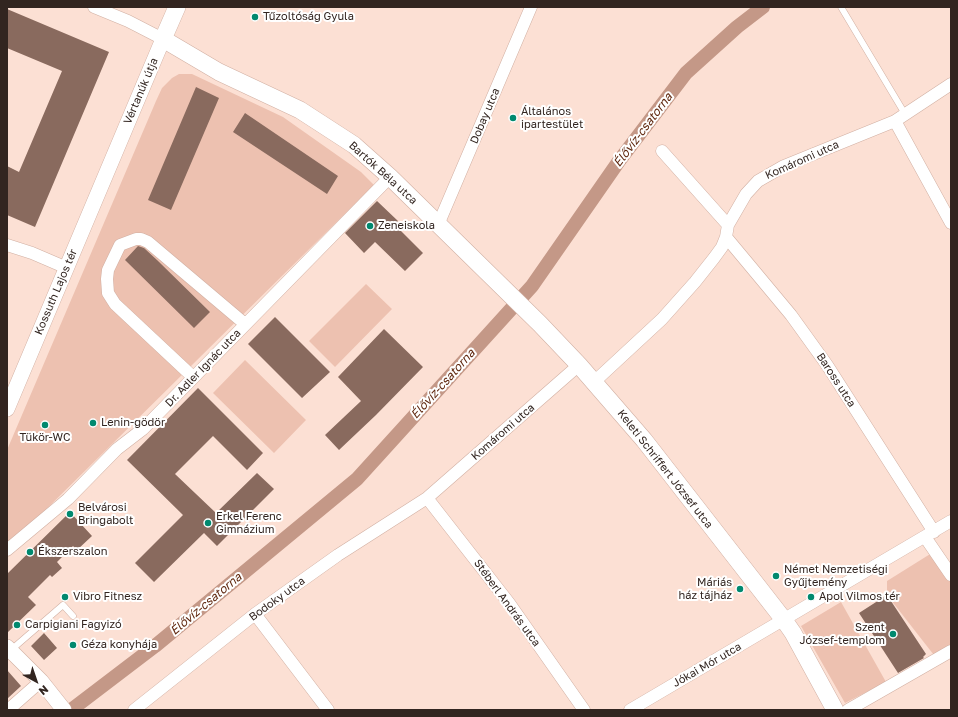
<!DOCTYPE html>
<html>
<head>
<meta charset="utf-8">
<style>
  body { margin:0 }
  #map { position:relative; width:958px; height:717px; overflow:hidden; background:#fce0d4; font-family:"Golos Text",sans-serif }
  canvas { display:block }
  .frame { position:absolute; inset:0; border:8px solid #322520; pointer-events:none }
  .north { position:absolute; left:16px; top:661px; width:40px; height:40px; -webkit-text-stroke:3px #fff; paint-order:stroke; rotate:140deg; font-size:11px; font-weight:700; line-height:16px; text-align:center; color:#322520 }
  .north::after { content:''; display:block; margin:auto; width:14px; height:18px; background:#322520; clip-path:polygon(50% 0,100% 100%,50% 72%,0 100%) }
</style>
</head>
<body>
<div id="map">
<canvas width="958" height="717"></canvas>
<div class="frame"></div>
<div class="north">N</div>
</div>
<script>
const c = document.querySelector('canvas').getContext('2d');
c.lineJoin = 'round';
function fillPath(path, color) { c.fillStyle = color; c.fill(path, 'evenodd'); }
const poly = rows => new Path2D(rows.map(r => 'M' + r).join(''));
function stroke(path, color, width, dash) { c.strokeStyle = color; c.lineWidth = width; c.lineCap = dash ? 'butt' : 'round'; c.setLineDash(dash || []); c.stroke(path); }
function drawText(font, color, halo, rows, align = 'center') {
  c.font = font + ' "Golos Text",sans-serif'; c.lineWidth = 4; c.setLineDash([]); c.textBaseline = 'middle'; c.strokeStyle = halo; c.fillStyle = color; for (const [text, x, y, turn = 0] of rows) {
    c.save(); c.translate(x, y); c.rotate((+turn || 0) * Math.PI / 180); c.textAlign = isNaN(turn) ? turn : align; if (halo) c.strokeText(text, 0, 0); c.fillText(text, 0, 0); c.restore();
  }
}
fillPath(poly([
  [179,74,192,74,283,117,361,172,374,185,7,548,7,450,156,101,162,88,172,78],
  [366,284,392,309,335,367,309,341],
  [245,360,306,420,274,453,213,393],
  [935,551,951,575,951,649,937,659,887,595,887,581],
  [841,602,886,682,845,703,801,626]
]), '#edc1b0');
stroke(poly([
  [71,710,155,646,357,479,532,286,619,161,686,73,737,27,763,7]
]), '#c49887', 14);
fillPath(poly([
  [7,9,109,52,35,227,7,215,7,166,19,172,62,71,7,48],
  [196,87,219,98,171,210,148,200],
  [245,113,338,176,327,194,233,132],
  [377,201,398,221,394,224,423,253,405,271,375,242,364,253,345,233],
  [138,246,144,248,157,260,210,312,194,328,125,260],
  [275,317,330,372,302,398,248,344],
  [384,329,423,367,376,415,339,450,325,435,361,401,338,377],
  [198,388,263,453,247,470,213,436,175,474,216,513,257,473,274,489,217,546,204,533,154,582,135,563,183,515,127,460],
  [70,512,92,536,77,550,73,546,57,562,62,568,52,577,50,575,28,597,36,605,7,633,7,574],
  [887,595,926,654,923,657,924,658,898,673,859,613],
  [44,633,57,648,44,660,31,646],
  [7,670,21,686,7,699]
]), '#896a5e');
const service = poly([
  [841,7,905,114],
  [11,650,63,605,73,616]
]);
const minor = poly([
  [94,7,128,21,163,39],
  [895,121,951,223],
  [662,151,728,225],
  [438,225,531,7],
  [726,237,791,315,827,365,934,532],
  [7,245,32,253,67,268],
  [193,377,115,304,108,293,107,279,108,270,120,245,136,239,141,239,148,242,245,324],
  [594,382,662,319,695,282,714,258,722,247,726,237,728,225,746,194,758,181,784,166,895,121,951,84],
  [427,498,509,603,584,710],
  [925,537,951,575],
  [7,550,68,499,117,449,143,429,390,177],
  [255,614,328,710],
  [8,710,41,681],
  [134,710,255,614,338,555,427,498,579,365],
  [630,710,951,521],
  [848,710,951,651]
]);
const tertiary = poly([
  [7,409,163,39],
  [7,647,41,681,64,710]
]);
const secondary = poly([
  [177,7,163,39,219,72,300,110,354,145,390,177,540,324,579,365,644,440,784,620,793,633,835,710]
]);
stroke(service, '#d1afa2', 7);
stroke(minor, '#d1afa2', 13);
stroke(tertiary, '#d1afa2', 16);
stroke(secondary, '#d1afa2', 18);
stroke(service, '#fff', 6);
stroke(minor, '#fff', 12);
stroke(tertiary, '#fff', 15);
stroke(secondary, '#fff', 17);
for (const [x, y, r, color] of [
  [255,17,4,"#00896f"],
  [513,118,4,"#00896f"],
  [370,226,4,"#00896f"],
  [93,423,4,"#00896f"],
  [45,425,4,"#00896f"],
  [70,514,4,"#00896f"],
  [208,523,4,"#00896f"],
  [30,552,4,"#00896f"],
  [776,576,4,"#00896f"],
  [740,589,4,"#00896f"],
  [65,597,4,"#00896f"],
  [811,597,4,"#00896f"],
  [17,625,4,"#00896f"],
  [893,634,4,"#00896f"],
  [73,645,4,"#00896f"]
]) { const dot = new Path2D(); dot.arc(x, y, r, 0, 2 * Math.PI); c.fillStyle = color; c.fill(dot); stroke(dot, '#fff', 1.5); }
drawText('11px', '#322520', '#fff', [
  ["Tűzoltóság Gyula",263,17],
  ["Általános",521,112],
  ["ipartestület",521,125],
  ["Zeneiskola",378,226],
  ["Lenin-gödör",101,423],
  ["Tükör-WC",45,438,"center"],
  ["Belvárosi",78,508],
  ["Bringabolt",78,521],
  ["Erkel Ferenc",216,517],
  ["Gimnázium",216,530],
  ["Ékszerszalon",38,552],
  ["Német Nemzetiségi",784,570],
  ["Gyűjtemény",784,583],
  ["Máriás",732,583,"right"],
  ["ház tájház",732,596,"right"],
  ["Vibro Fitnesz",73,597],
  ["Apol Vilmos tér",819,597],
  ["Carpigiani Fagyizó",25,625],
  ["Szent",885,628,"right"],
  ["József-templom",885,641,"right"],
  ["Géza konyhája",81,645]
], 'left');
drawText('11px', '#322520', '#fff', [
  ["Vértanúk útja",141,91,-67],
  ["Dobay utca",485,116,-67],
  ["Komáromi utca",802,160,-24],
  ["Bartók Béla utca",383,173,42],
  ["Kossuth Lajos tér",56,292,-67],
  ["Dr. Adler Ignác utca",203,368,-46],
  ["Baross utca",836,380,57],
  ["Komáromi utca",503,432,-41],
  ["Keleti Schriffert József utca",665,469,52],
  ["Bodoky utca",277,599,-36],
  ["Stéberl András utca",507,603,54],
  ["Jókai Mór utca",707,665,-30]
]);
drawText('italic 12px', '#60280f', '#fff', [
  ["Élővíz-csatorna",643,130,-53],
  ["Élővíz-csatorna",443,384,-48],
  ["Élővíz-csatorna",206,604,-40]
]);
</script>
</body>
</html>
